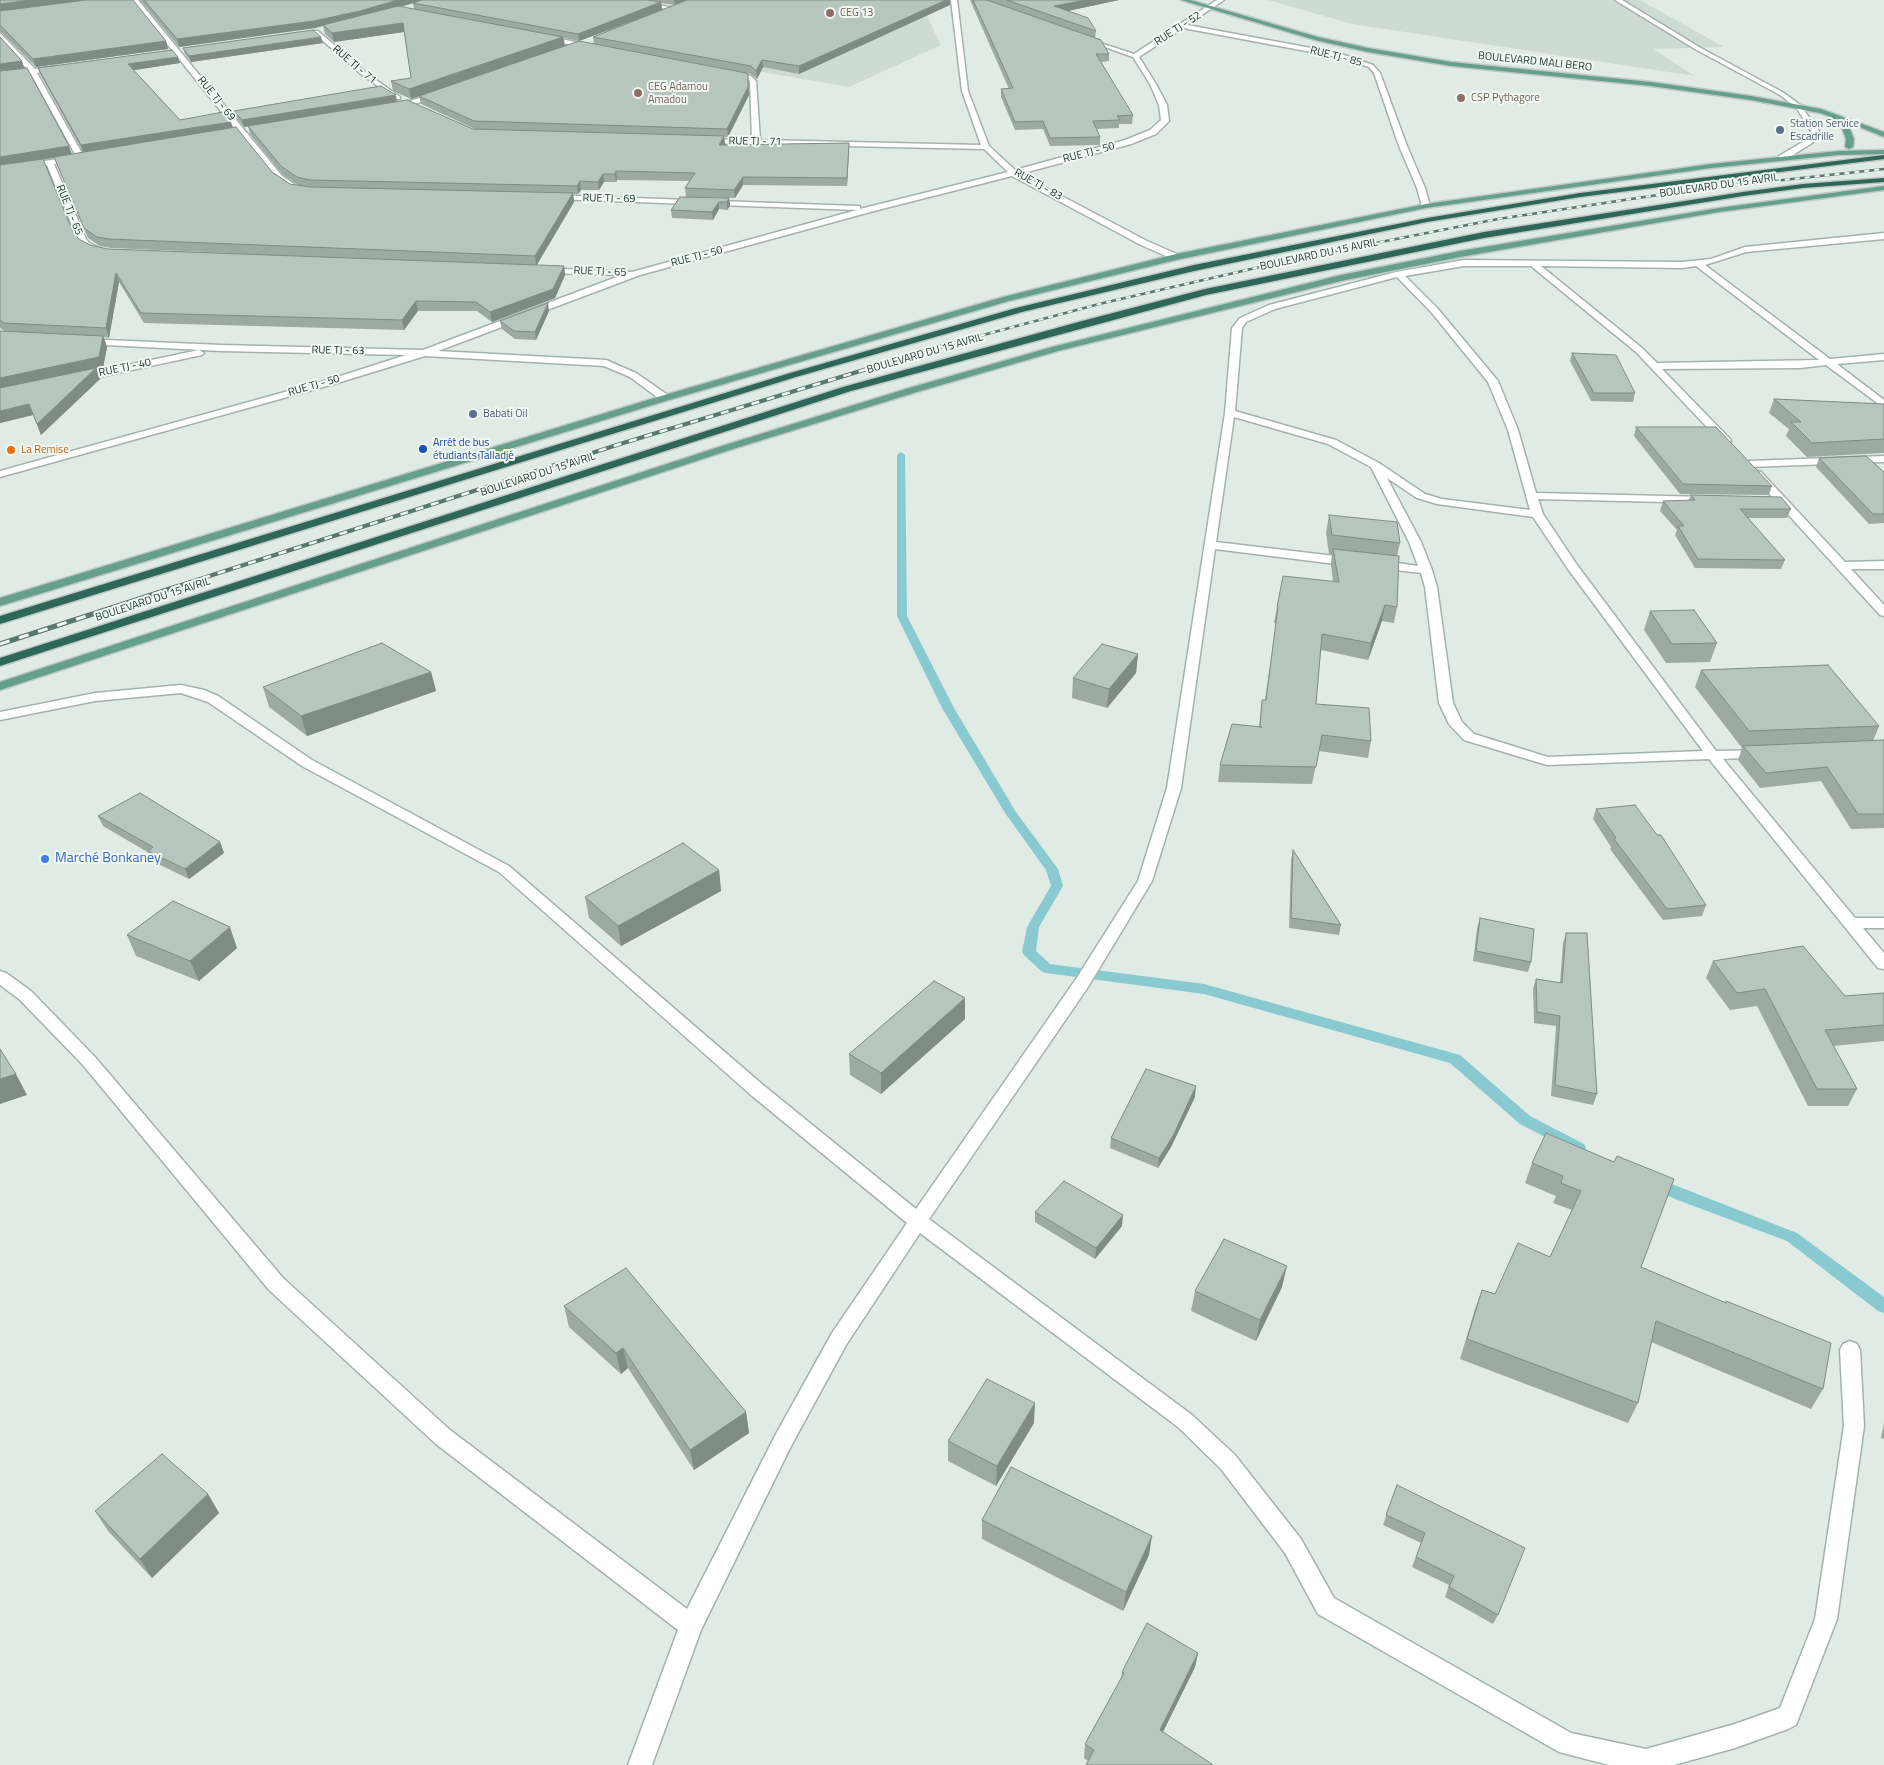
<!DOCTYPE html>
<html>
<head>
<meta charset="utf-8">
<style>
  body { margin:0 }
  canvas { display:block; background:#e0ebe5 }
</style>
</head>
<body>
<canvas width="1884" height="1765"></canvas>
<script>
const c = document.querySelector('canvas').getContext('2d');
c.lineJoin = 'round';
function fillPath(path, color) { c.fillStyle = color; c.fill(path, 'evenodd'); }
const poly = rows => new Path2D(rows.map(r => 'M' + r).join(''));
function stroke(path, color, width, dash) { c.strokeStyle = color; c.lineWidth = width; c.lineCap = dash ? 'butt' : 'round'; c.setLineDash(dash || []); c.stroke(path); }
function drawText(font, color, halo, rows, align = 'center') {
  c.font = font + ' "Titillium Web",sans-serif'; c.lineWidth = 4; c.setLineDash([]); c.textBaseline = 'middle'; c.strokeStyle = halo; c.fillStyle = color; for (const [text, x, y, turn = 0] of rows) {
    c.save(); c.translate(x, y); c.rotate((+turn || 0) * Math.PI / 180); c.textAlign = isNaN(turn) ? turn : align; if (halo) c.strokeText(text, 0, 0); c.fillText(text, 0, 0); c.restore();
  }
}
fillPath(poly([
  [728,0,919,0,941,45,849,87,612,46],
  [1268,0,1640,0,1724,47,1653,49,1695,76,1352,24]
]), '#cedbd4');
fillPath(poly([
  [901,452,905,455,907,616,954,708,1016,812,1058,869,1063,886,1039,927,1036,951,1050,964,1204,984,1460,1055,1530,1116,1584,1144,1586,1148,1584,1152,1579,1154,1574,1152,1520,1124,1450,1063,1204,994,1046,973,1041,971,1024,955,1022,952,1027,927,1051,886,1046,870,1005,813,942,708,897,616,897,455,901,452],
  [1654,1177,1797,1233,1884,1297,1884,1313,1878,1311,1787,1241,1675,1199,1649,1187,1646,1183,1649,1179,1654,1177]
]), '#88cad0');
const minor = poly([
  [132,0,138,0,282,176,294,184,294,188,288,188,276,180,132,0],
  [620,0,634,0,679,9,676,11,620,0],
  [951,0,957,0,968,91,989,146,1015,170,1125,140,1150,130,1161,120,1159,105,1150,84,1133,57,1085,40,1085,38,1134,54,1217,0,1224,0,1187,25,1338,53,1373,65,1380,73,1407,146,1425,188,1430,206,1426,208,1422,206,1417,188,1399,146,1374,73,1369,67,1338,57,1183,28,1139,57,1156,84,1167,105,1169,121,1156,134,1131,144,1020,174,1147,241,1179,255,1179,259,1173,259,1141,245,1012,176,874,211,640,275,438,351,606,360,636,373,669,396,669,400,661,400,630,377,604,366,425,356,334,384,0,477,0,471,328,380,406,355,221,351,86,344,83,343,83,339,221,345,423,350,622,275,544,273,540,270,541,268,632,272,857,210,553,199,549,197,550,195,857,206,860,206,860,209,1008,172,984,149,705,143,701,141,705,139,752,140,750,81,747,78,726,73,726,71,728,70,751,76,756,81,760,140,981,145,962,91,951,0],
  [1615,0,1622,0,1699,47,1784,93,1800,105,1819,131,1812,143,1785,160,1779,160,1779,156,1806,140,1811,131,1796,107,1780,95,1695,49,1615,0],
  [314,31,318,31,365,72,400,97,400,99,396,99,361,74,314,33,314,31],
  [0,33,35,69,58,66,61,68,37,73,84,157,54,164,86,239,89,243,102,249,102,253,96,253,83,247,78,240,47,165,0,172,0,168,76,156,31,74,0,78,0,74,28,70,0,39,0,33],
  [544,36,592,45,595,47,592,49,542,39,541,38,544,36],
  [439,92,441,93,441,95,412,105,394,109,390,107,439,92],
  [1884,233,1884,239,1746,252,1705,265,1830,359,1884,354,1884,360,1837,364,1884,400,1884,408,1826,365,1800,368,1662,369,1730,439,1731,441,1726,444,1722,443,1636,352,1531,266,1464,266,1405,276,1438,309,1498,381,1518,430,1536,493,1708,497,1714,500,1708,503,1538,499,1543,514,1577,565,1716,751,1765,750,1767,753,1765,756,1760,757,1723,759,1855,918,1884,918,1884,928,1863,928,1884,953,1884,969,1878,968,1709,759,1547,765,1464,740,1449,724,1439,703,1425,587,1421,573,1378,568,1372,564,1378,560,1418,566,1409,542,1371,467,1328,444,1234,417,1216,542,1352,558,1358,562,1352,566,1215,549,1181,788,1152,881,1088,987,929,1219,1192,1415,1235,1455,1301,1539,1334,1598,1571,1733,1646,1749,1735,1724,1780,1708,1815,1619,1844,1426,1840,1350,1843,1344,1850,1341,1857,1344,1860,1350,1864,1426,1837,1619,1796,1725,1788,1729,1735,1748,1674,1765,1609,1765,1559,1752,1318,1614,1285,1553,1221,1469,1178,1427,920,1233,846,1345,790,1448,701,1630,652,1765,628,1765,678,1630,436,1444,269,1290,83,1065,19,999,0,985,0,971,6,973,31,991,95,1057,283,1278,450,1430,687,1609,776,1434,832,1333,907,1223,751,1095,499,872,302,766,208,702,181,693,95,701,0,720,0,712,95,693,181,685,204,690,218,696,312,760,509,866,763,1085,916,1209,1076,979,1138,881,1167,788,1225,413,1232,328,1240,318,1269,305,1396,272,1464,260,1682,262,1711,259,1745,247,1884,233],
  [1541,266,1682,268,1696,266,1819,360,1657,363,1642,348,1541,266],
  [1397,277,1432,313,1488,382,1508,430,1530,510,1442,499,1425,494,1379,463,1336,440,1235,411,1242,328,1246,322,1275,309,1397,277],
  [1387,478,1417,498,1437,504,1533,517,1568,569,1703,751,1548,757,1474,734,1462,722,1453,703,1437,587,1432,570,1421,542,1387,478],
  [199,350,204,353,202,355,80,381,75,378,80,375,199,350],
  [1884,456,1884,462,1749,467,1744,464,1749,461,1884,456],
  [1757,471,1761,472,1845,562,1884,561,1884,569,1851,569,1884,605,1884,616,1880,615,1753,476,1752,474,1753,472,1757,471]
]);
const major = poly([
  [1181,0,1190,0,1318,37,1368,48,1451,62,1651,82,1751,96,1821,109,1884,132,1884,137,1842,120,1849,127,1854,139,1853,147,1849,149,1845,147,1846,139,1842,128,1831,117,1820,113,1751,100,1651,86,1451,66,1368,52,1315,40,1181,0],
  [1884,150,1884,154,1839,155,1711,168,1426,208,1176,260,1009,301,669,400,0,606,0,598,661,396,1003,297,1176,254,1426,204,1711,164,1839,151,1884,150],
  [1884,186,1884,190,1719,212,1460,257,1341,281,1058,351,917,392,733,449,0,690,0,682,725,445,909,388,1052,347,1341,275,1460,251,1719,208,1884,186]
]);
const highway = poly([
  [1884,155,1884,159,1580,197,1427,222,1194,271,1022,312,796,377,0,624,0,616,790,373,1016,308,1194,265,1427,218,1580,193,1884,155],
  [1884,178,1884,182,1803,188,1743,196,1484,238,1206,295,851,391,0,666,0,658,843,387,1082,321,1205,289,1484,232,1743,192,1803,184,1884,178]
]);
stroke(minor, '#a3b3ac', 3);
stroke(major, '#c1c8c6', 3);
stroke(highway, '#c1c8c6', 3);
fillPath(minor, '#fff');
fillPath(major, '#65a08d');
fillPath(highway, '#2d6757');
const railFar2 = poly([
  [942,346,1099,304,1299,258,1498,219,1691,190,1884,169]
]);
const railFar1 = poly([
  [172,588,620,444,946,345]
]);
const rail = poly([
  [0,644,176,587]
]);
stroke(railFar2, '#5b776e', 2.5);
stroke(railFar1, '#5b776e', 4);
stroke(rail, '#5b776e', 5);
stroke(railFar2, '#f1f8f4', 2, [5]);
stroke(railFar1, '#f1f8f4', 2.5, [8]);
stroke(rail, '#f1f8f4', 3, [10]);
fillPath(poly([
  [140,0,950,0,950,5,799,74,763,67,757,79,751,74,747,73,749,95,728,137,724,137,725,144,724,145,849,143,847,186,743,185,735,198,686,197,685,188,690,181,617,180,616,182,604,182,599,190,581,190,578,194,573,194,574,202,537,265,564,266,565,275,555,298,492,322,477,311,418,311,404,330,144,323,119,282,109,338,104,337,107,347,103,368,97,370,100,379,41,435,33,415,0,423,0,331,6,332,0,328,0,37,22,61,24,69,72,154,83,152,40,74,38,68,178,57,180,63,133,70,180,120,232,128,272,172,290,184,298,185,283,175,250,134,248,126,273,122,244,127,236,117,234,111,397,102,473,129,475,129,421,104,419,96,411,99,393,91,391,81,411,78,404,32,334,42,325,34,323,26,179,47],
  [416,2,413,3,414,9,401,7],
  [661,3,675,5,593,37,594,44,565,46,564,38,579,41,662,10],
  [54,157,88,238,100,246,111,248,253,254,108,249,90,245,79,239,73,232,43,159],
  [970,0,1119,0,1067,11,1096,31,1095,38,1109,54,1109,61,1101,62,1133,115,1132,124,1119,124,1119,128,1097,129,1100,137,1100,145,1050,146,1043,129,1015,130,1001,97,1001,89,1009,89],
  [0,11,166,41,168,49,36,67,1,32,0,32],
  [323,43,191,62,185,54,183,48],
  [729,198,730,206,727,210,719,209,713,220,672,218,671,210],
  [549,311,536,340,515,339,502,329,500,321],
  [1572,353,1635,393,1633,402,1591,401,1570,361],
  [1774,399,1884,404,1884,453,1807,457,1786,436,1789,429,1769,413],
  [1636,427,1772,486,1769,495,1680,494,1634,436],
  [1819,458,1884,472,1884,523,1869,524,1816,467],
  [1691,495,1791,509,1787,518,1748,518,1785,560,1781,569,1695,568,1675,535,1677,530,1660,511,1663,501,1689,500],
  [1329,515,1400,543,1397,556,1397,607,1394,623,1382,621,1368,660,1321,650,1316,704,1371,741,1368,758,1319,751,1312,784,1218,782,1220,765,1259,727,1262,700,1265,700,1276,623,1274,623,1277,607,1333,582,1331,564,1332,554,1329,554,1326,533],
  [1650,611,1717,643,1710,662,1666,663,1644,630],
  [1138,654,1136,673,1107,708,1072,698,1073,678],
  [1701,670,1879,726,1873,741,1884,740,1884,828,1851,829,1821,781,1760,788,1738,760,1742,748,1695,687],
  [431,672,436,691,307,736,269,707,263,687],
  [1596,809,1706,905,1702,916,1663,920,1610,849,1611,847,1593,819],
  [98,816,220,842,224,853,189,879,152,861,149,853,103,826],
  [1293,850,1341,925,1339,935,1289,928,1291,860],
  [719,870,721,891,621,946,589,918,585,897],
  [1480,918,1531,962,1528,972,1473,961,1477,929],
  [1566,933,1597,1094,1593,1105,1551,1096,1556,1026,1534,1023,1533,989,1536,979,1560,983,1563,943],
  [127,935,237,948,199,981,136,956],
  [1713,961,1845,996,1884,993,1884,1041,1833,1046,1857,1089,1848,1106,1808,1106,1757,1006,1730,1010,1706,978],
  [965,1019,881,1094,850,1075,849,1054],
  [1195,1097,1171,1147,1158,1168,1110,1148,1111,1138],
  [1546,1133,1641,1267,1823,1389,1811,1409,1651,1342,1638,1403,1628,1423,1460,1359,1475,1309,1482,1290,1495,1294,1550,1257,1572,1210,1553,1203,1556,1196,1525,1183,1532,1163],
  [1035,1212,1122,1226,1095,1259,1035,1222],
  [1282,1287,1256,1341,1191,1311,1195,1291],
  [564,1306,746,1412,749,1433,694,1470,628,1368,621,1374,569,1327],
  [1034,1423,996,1486,948,1461,948,1441],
  [1884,1423,1884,1439,1881,1438],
  [1397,1485,1498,1615,1493,1624,1445,1597,1449,1585,1412,1567,1421,1543,1383,1525],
  [208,1494,219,1513,152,1578,108,1531,95,1511],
  [982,1520,1149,1555,1123,1611,982,1539],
  [1198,1653,1195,1667,1163,1732,1088,1761,1084,1758,1085,1744,1121,1679,1122,1672]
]), '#9daaa3');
fillPath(poly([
  [31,0,93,0,0,11,0,4],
  [398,0,424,0,362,18,323,25,323,26,316,28,179,47,177,39],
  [674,0,688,0,675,5],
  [946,0,950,0,950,5,799,74,799,66],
  [1086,0,1119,0,1054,14,1054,6],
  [661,2,662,10,579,41,578,34],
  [403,23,404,32,334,42,332,33],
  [321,37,323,43,191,62,189,56],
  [563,37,565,47,411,99,409,89],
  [166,41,168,49,36,67,33,59],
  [178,57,180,63,129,71,128,64],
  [762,60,763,67,757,79,756,71],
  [22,61,24,69,0,72,0,64],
  [748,74,749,95,728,137,727,129],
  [396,95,397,102,244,127,242,120],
  [231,122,233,129,83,152,81,145],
  [724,136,725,144,720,154,719,145],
  [849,143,849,151,847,186,847,178],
  [69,146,72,155,0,166,0,157],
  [616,171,617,180,616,182,615,174],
  [603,174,604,182,599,190,598,182],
  [743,177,743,185,735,198,734,190],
  [580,181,581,190,578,194,577,186],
  [573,193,574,202,536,266,535,256],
  [729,198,730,206,727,210,727,202],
  [719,202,719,209,713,220,712,212],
  [564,266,565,275,555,298,492,322,490,312],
  [116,273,119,282,109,338,106,328],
  [416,301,418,311,404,330,402,320],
  [548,303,549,311,536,340,535,332],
  [103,336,107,347,103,368,97,370,100,379,41,435,37,424,93,371,0,391,0,378],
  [29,404,33,415,0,423,0,411],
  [1385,605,1382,621,1368,660,1371,643],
  [1138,654,1136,673,1107,708,1109,689],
  [431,672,436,691,307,736,301,716],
  [220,842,224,853,189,879,185,869],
  [719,870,721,891,621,946,618,926],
  [230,927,237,948,199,981,190,961],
  [965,998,965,1019,881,1094,881,1073],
  [16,1074,27,1095,0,1104,0,1079],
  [1196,1086,1195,1097,1171,1147,1158,1168,1159,1158],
  [1123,1215,1122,1226,1095,1259,1096,1248],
  [1287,1266,1282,1287,1256,1341,1260,1320],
  [623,1348,628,1368,621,1374,616,1353],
  [1035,1403,1034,1423,996,1486,997,1466],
  [746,1412,749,1433,694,1470,690,1450],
  [208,1494,219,1513,152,1578,140,1559],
  [1152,1536,1149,1555,1123,1611,1126,1592],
  [1198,1653,1195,1667,1157,1744,1160,1730]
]), '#7f8b85');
const building = poly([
  [0,0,31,0,0,4,0,0],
  [86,0,133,0,166,41,33,59,0,25,0,11,86,0],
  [144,0,398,0,360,11,314,21,177,39,144,0],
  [422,0,648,0,661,2,578,34,413,3,422,0],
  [687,0,946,0,799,66,762,60,756,71,751,66,593,37,687,0],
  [973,0,987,0,1101,40,1109,54,1096,54,1133,115,1117,116,1120,120,1093,121,1100,137,1050,138,1043,121,1015,122,1001,89,1013,88,973,0],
  [1007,0,1086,0,1054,6,1088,18,1096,31,1007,0],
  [398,6,563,37,409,89,391,81,411,78,403,23,332,33,323,25,398,6],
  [313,30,321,37,189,56,183,48,313,30],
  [0,37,22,61,0,64,0,37],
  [579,41,746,73,748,74,748,87,727,129,474,121,419,96,579,41],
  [172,50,178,57,128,64,180,120,223,112,231,122,81,145,38,68,172,50],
  [27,68,69,146,0,157,0,71,27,68],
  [381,86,396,95,242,120,234,111,381,86],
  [407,100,473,129,724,136,719,145,849,143,847,178,743,177,734,190,685,188,695,173,616,171,615,174,603,174,598,182,580,181,577,186,310,180,297,177,281,166,248,126,407,100],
  [236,127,272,172,290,184,310,187,573,193,535,256,108,239,97,237,84,228,54,157,236,127],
  [43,159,73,232,79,239,90,245,108,249,564,266,553,289,490,312,476,302,416,301,402,320,141,313,116,273,106,328,4,323,0,320,0,165,43,159],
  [680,197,729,198,727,202,719,202,712,212,671,210,680,197],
  [548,303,535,332,514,331,500,321,548,303],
  [0,331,103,336,99,357,0,378,0,331],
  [1572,353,1616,355,1635,393,1594,393,1572,353],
  [96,368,37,424,29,404,0,411,0,388,96,368],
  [1774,399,1884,404,1884,439,1812,443,1791,422,1801,422,1774,399],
  [1636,427,1716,427,1772,486,1683,484,1636,427],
  [1866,456,1884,472,1884,514,1873,514,1819,458,1866,456],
  [1691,495,1781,497,1791,509,1740,509,1785,560,1698,559,1678,526,1684,526,1663,501,1695,500,1691,495],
  [1329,515,1397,522,1400,543,1332,535,1329,515],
  [1333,549,1399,556,1397,607,1385,605,1371,643,1322,634,1316,704,1369,708,1371,741,1322,735,1316,767,1220,765,1232,724,1262,727,1260,727,1262,700,1266,700,1278,607,1277,607,1283,576,1339,582,1333,549],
  [1694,610,1717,643,1672,644,1650,611,1694,610],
  [382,643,431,672,301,716,263,687,382,643],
  [1102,644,1138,654,1109,689,1073,678,1102,644],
  [1828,665,1879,726,1749,731,1701,670,1828,665],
  [1884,740,1884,814,1858,814,1827,767,1766,773,1743,746,1884,740],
  [140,793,220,842,185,869,148,851,153,847,98,816,140,793],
  [1635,805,1657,835,1661,835,1706,905,1667,909,1614,839,1616,838,1596,809,1635,805],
  [683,843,719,870,618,926,585,897,683,843],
  [1293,850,1341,925,1291,918,1293,850],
  [173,901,230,927,190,961,127,935,173,901],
  [1480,918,1534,929,1531,962,1476,951,1480,918],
  [1566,933,1587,933,1597,1094,1555,1085,1560,1016,1537,1012,1536,979,1562,983,1566,933],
  [1803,946,1845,996,1884,993,1884,1025,1825,1030,1857,1089,1817,1089,1765,989,1737,993,1713,961,1803,946],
  [934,981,965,998,881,1073,849,1054,934,981],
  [0,1049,16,1074,0,1079,0,1049],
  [1146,1069,1196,1086,1173,1136,1159,1158,1111,1138,1146,1069],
  [1546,1133,1614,1162,1617,1156,1674,1179,1641,1267,1726,1303,1726,1301,1831,1343,1823,1389,1656,1321,1638,1403,1467,1339,1482,1290,1495,1294,1518,1243,1550,1257,1581,1191,1561,1183,1563,1176,1532,1163,1546,1133],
  [1064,1181,1123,1215,1096,1248,1035,1212,1064,1181],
  [1224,1239,1287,1266,1260,1320,1195,1291,1224,1239],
  [626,1268,746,1412,690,1450,623,1348,616,1353,564,1306,626,1268],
  [987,1379,1035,1403,997,1466,948,1441,987,1379],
  [162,1454,208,1494,140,1559,95,1511,162,1454],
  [1011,1467,1152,1536,1126,1592,982,1520,1011,1467],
  [1397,1485,1525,1548,1498,1615,1449,1587,1454,1576,1416,1557,1425,1533,1386,1515,1397,1485],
  [1147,1623,1198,1653,1160,1730,1212,1764,1212,1765,1086,1765,1094,1750,1085,1744,1124,1673,1122,1672,1147,1623]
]);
fillPath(building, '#b6c6be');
stroke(building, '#7f8b85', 1);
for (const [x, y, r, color] of [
  [830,13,5,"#8d6e63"],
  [638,93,5,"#8d6e63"],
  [1461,98,5,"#8d6e63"],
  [1780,130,5,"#5c6f8a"],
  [473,414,5,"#5c6f8a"],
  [423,449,5,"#1a4fb4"],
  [11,450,5,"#e8710a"],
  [45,859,5,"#3f7fe0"]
]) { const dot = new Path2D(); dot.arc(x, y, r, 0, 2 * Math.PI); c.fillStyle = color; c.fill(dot); stroke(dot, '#f1f8f4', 2); }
drawText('11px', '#785e54', '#f1f8f4', [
  ["CEG 13",840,13],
  ["CEG Adamou",648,87],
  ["Amadou",648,100],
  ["CSP Pythagore",1471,98]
], 'left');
drawText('11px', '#213b32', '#f1f8f4', [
  ["RUE TJ - 52",1178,29,-33],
  ["RUE TJ - 85",1336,57,14],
  ["BOULEVARD MALI BERO",1535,62,6],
  ["RUE TJ - 71",354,65,40],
  ["RUE TJ - 69",216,99,51],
  ["RUE TJ - 71",755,142,1],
  ["RUE TJ - 50",1089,153,-15],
  ["RUE TJ - 83",1038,185,29],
  ["BOULEVARD DU 15 AVRIL",1719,186,-8],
  ["RUE TJ - 69",609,199,1],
  ["RUE TJ - 65",69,210,68],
  ["BOULEVARD DU 15 AVRIL",1319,255,-12],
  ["RUE TJ - 50",697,257,-15],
  ["RUE TJ - 65",600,272,2],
  ["RUE TJ - 63",338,351,1],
  ["BOULEVARD DU 15 AVRIL",925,354,-16],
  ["RUE TJ - 40",125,368,-12],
  ["RUE TJ - 50",314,386,-16],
  ["BOULEVARD DU 15 AVRIL",538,475,-18],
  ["BOULEVARD DU 15 AVRIL",153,600,-18]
]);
drawText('11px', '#4e5e75', '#f1f8f4', [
  ["Station Service",1790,124],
  ["Escadrille",1790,137],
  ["Babati Oil",483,414]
], 'left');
drawText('11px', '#164399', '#f1f8f4', [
  ["Arrêt de bus",433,443],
  ["étudiants Talladjé",433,456]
], 'left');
drawText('11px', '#c56008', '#f1f8f4', [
  ["La Remise",21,450]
], 'left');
drawText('14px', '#366cbe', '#f1f8f4', [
  ["Marché Bonkaney",55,859]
], 'left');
</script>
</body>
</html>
